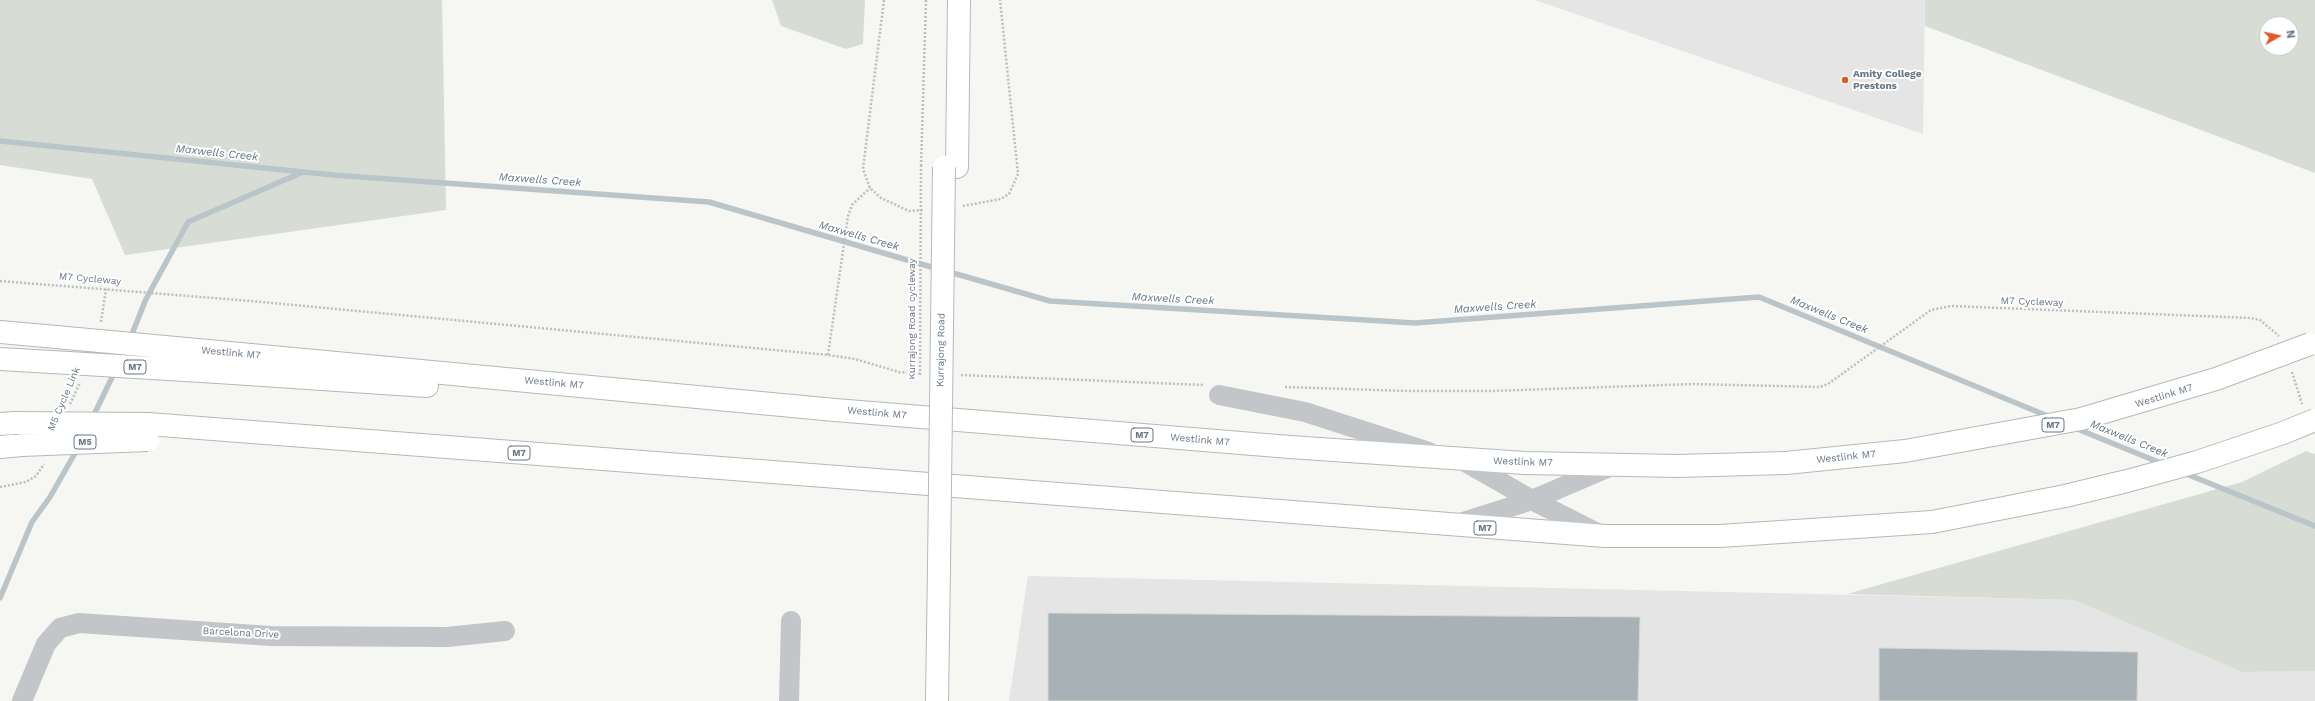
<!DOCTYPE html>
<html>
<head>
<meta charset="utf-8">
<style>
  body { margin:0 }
  #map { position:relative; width:2315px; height:701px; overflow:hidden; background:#f6f6f3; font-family:"Work Sans",sans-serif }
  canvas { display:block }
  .north { position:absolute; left:2259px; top:16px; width:40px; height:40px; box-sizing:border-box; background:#fff; border:1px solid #c1c8ce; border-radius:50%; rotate:81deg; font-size:11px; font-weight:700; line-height:16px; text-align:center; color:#657684 }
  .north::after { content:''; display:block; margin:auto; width:14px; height:18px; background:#e45625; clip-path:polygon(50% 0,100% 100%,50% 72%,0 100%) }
</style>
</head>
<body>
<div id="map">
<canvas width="2315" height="701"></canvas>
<div class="north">N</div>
</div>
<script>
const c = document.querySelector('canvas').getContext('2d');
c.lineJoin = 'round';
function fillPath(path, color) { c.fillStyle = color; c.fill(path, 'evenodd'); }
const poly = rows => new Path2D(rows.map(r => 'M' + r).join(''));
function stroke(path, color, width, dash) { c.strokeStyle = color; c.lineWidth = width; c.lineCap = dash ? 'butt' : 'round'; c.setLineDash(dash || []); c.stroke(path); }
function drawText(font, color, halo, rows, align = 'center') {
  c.font = font + ' "Work Sans",sans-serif'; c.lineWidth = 4; c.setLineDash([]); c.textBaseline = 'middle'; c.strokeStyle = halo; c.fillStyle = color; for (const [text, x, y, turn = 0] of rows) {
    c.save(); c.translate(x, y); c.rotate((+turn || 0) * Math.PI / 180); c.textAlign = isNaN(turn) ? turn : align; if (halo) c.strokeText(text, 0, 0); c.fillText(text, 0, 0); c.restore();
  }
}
fillPath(poly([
  [1535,0,1925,0,1923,134],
  [1028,576,2074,600,2242,672,2315,671,2315,701,1009,701]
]), '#e4e5e4');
fillPath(poly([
  [0,0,442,0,446,210,125,255,92,179,0,165],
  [772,0,865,0,863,44,846,49,781,26],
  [1925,0,2315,0,2315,173,1925,26],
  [2267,24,2291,24,2291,48,2267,48],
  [2306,451,2315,454,2315,671,2242,672,2074,600,1847,594,2242,482]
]), '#d7ddd4');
stroke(poly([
  [0,141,333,175,709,202,938,269],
  [946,271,1050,301,1415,323,1759,297,2050,417],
  [130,339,146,299,188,222,303,172],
  [92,419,115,371],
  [2075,428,2163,464],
  [2184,473,2315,526],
  [0,598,32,522,50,497,78,448]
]), '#b9c5c9', 5.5);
const building = poly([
  [1048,613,1640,617,1638,701,1048,701,1048,613],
  [1879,648,2138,652,2137,701,1879,701,1879,648]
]);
fillPath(building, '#a8b1b6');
stroke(building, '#d8d8d5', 1);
const major = poly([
  [957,167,959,0],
  [937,701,939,566]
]);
const highway = poly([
  [0,332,56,337],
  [219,352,835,410,1290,447,1525,463,1678,466,1786,463],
  [0,359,52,362],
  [218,372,427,386],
  [0,424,14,423],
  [148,424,1605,536,1720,536,1932,522],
  [0,447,22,445]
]);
stroke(major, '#b5b9bd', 24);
stroke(highway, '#b5b8bb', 24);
stroke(poly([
  [884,0,863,169,870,188,881,198,909,211,924,210],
  [921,166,926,0],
  [963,206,1001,199,1009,194,1018,174,1000,0],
  [0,281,251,301,828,355,855,359,899,372,922,374],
  [101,322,106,289],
  [828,355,848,216,852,205,870,188],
  [2292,372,2302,404],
  [961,375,1204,385],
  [1285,387,1407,391,1492,391,1693,384,1820,387,1828,384,1931,310,1951,306,2251,318,2260,320,2279,336],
  [70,404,80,383],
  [0,487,26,482,36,476,44,464]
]), '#bcbec0', 2.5, [2, 2]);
stroke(poly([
  [1219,395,1305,412,1429,452],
  [1460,459,1532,500,1603,536],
  [1457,524,1532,500,1614,465],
  [22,701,46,644,60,628,79,623,271,636,447,637,505,631],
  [789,701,791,621]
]), '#c2c6c9', 20);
stroke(major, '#fff', 22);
stroke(highway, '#fff', 22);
const majorBridge = poly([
  [939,566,944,167]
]);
const highwayBridge = poly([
  [56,337,219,352],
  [52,362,218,372],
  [14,423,148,424],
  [22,445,148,440],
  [1786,463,1905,451,2081,419,2216,379,2310,344],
  [1932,522,2065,496,2127,481,2197,462,2283,433,2315,420]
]);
stroke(majorBridge, '#b5b9bd', 24, []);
stroke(highwayBridge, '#b5b8bb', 24, []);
stroke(poly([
  [920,375,921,166]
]), '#bcbec0', 2.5, [2, 2]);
stroke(majorBridge, '#fff', 22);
stroke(highwayBridge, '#fff', 22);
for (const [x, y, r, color] of [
  [1845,80,4,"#e45625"]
]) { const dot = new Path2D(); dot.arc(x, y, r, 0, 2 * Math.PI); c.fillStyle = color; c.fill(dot); stroke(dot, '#fff', 1.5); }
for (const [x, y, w] of [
  [135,367,22],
  [2053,425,22],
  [1142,435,22],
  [85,442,22],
  [519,453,22],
  [1485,528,22]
]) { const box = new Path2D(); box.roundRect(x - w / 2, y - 7, w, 14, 3); c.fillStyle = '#fff'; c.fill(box); stroke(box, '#657684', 1); }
drawText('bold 9px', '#657684', null, [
  ["M7",135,367],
  ["M7",2053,425],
  ["M7",1142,435],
  ["M5",85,442],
  ["M7",519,453],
  ["M7",1485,528]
]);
drawText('bold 10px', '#657684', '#fff', [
  ["Amity College",1853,74],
  ["Prestons",1853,86]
], 'left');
drawText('10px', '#657684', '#fff', [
  ["M7 Cycleway",90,279,5],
  ["M7 Cycleway",2032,302,2],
  ["Kurrajong Road cycleway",912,319,-90],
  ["Kurrajong Road",941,350,-89],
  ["Westlink M7",231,353,5],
  ["Westlink M7",554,383,5],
  ["Westlink M7",2164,396,-17],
  ["M5 Cycle Link",64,399,-67],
  ["Westlink M7",877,413,5],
  ["Westlink M7",1200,440,5],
  ["Westlink M7",1846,457,-6],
  ["Westlink M7",1523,462,2],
  ["Barcelona Drive",241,633,3]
]);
drawText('italic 11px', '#617780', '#fff', [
  ["Maxwells Creek",217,153,6],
  ["Maxwells Creek",540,180,4],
  ["Maxwells Creek",859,236,16],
  ["Maxwells Creek",1173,299,3],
  ["Maxwells Creek",1495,307,-4],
  ["Maxwells Creek",1829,315,22],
  ["Maxwells Creek",2129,439,22]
]);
</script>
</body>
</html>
